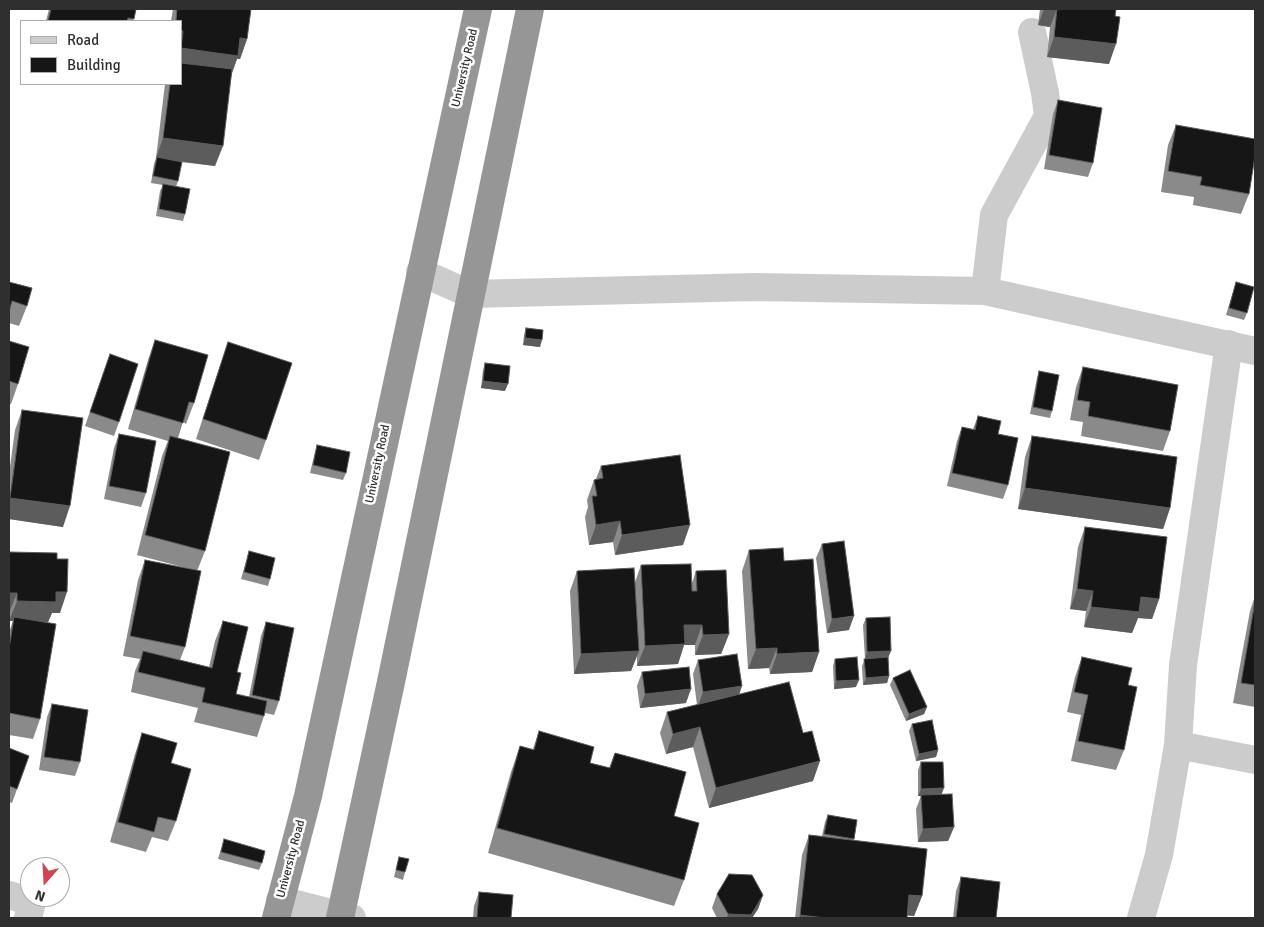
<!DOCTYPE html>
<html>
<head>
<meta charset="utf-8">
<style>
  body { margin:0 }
  #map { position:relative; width:1264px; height:927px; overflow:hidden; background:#fff; font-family:Signika,sans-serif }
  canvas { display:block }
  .frame { position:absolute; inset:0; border:10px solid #2f2f2f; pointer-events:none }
  .legend { position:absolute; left:20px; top:20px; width:162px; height:65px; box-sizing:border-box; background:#fff; border:1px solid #acacac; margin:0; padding:6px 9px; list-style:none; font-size:15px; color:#2f2f2f }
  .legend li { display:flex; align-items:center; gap:10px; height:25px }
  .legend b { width:25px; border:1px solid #acacac }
  .north { position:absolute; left:20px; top:857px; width:50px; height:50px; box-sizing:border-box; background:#fff; border:1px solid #acacac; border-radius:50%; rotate:199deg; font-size:14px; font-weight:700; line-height:20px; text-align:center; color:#2f2f2f }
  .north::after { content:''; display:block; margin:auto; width:18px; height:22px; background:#d14551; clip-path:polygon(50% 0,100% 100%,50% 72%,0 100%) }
</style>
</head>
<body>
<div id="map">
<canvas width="1264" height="927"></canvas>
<div class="frame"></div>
<ul class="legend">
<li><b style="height:6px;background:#ccc"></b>Road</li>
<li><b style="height:14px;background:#161616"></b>Building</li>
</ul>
<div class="north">N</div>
</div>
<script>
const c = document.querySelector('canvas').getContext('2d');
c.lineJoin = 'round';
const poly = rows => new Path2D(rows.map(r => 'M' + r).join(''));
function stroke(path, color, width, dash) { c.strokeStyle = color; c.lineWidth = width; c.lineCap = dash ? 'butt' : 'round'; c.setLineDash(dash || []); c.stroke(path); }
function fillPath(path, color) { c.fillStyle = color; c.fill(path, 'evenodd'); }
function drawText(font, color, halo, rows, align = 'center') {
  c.font = font + ' Signika,sans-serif'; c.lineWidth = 5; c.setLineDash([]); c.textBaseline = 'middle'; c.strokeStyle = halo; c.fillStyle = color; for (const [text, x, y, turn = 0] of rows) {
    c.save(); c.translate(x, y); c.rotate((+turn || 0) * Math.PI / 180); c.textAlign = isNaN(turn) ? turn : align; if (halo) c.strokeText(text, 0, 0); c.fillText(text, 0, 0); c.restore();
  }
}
stroke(poly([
  [420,272,470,294,755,287,985,291,1255,351],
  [985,291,994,215,1048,116,1045,93,1032,32],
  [1178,745,1255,760],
  [9,895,32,902,28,918],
  [280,900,352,918],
  [1141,918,1159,855,1178,745,1183,665,1229,344]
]), '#ccc', 28);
stroke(poly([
  [276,918,308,796,478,9],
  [340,918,391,682,530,9]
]), '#969696', 28);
fillPath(poly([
  [49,9,136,9,133,21,46,21],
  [173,9,251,9,247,39,240,59,237,59,232,72,215,166,180,162,178,181,176,187,185,214,183,221,156,216,160,191,163,185,151,183,154,164,156,158,165,84,181,84,181,21,171,21],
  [1040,9,1116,9,1109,64,1047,57,1050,27,1038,25],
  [1058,100,1093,163,1088,177,1044,169,1053,114],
  [1176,125,1249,194,1241,214,1193,205,1194,197,1161,192,1168,145],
  [9,282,27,306,19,326,9,323],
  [1236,282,1247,313,1244,320,1226,315],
  [526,328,540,347,523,345,524,335],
  [155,340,194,403,186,424,183,422,178,438,205,551,197,571,185,647,180,660,209,667,215,641,223,621,237,672,236,694,249,697,261,636,266,622,279,701,274,715,265,713,257,737,194,722,198,708,131,692,135,671,140,659,123,656,138,580,145,560,194,570,137,555,162,456,168,441,128,429,148,360],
  [9,341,18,384,11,404,9,404],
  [228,342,266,440,259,460,196,439],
  [485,363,505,391,481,388,483,370],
  [1083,367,1170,431,1163,451,1081,436,1083,422,1070,420,1076,387],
  [105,368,119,422,114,436,85,426],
  [1039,371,1052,411,1050,418,1030,414,1037,378],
  [22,410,63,527,9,519,9,474,15,430],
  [978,416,1008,485,1003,499,947,486,957,441,962,427,973,429],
  [119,434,146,493,141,507,104,499,114,448],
  [1032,436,1170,508,1163,529,1018,509,1025,457],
  [317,445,346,473,343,480,310,473,315,452],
  [601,466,683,545,615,555,613,542,589,545,585,517,588,507,587,500,594,480,596,479],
  [1085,527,1159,599,1152,619,1138,618,1132,633,1084,627,1086,611,1070,609,1078,547],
  [822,544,849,630,827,633,816,558],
  [749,550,819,652,812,672,770,674,769,668,748,669,742,571],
  [249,551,270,579,268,586,241,579],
  [9,552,60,613,52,613,48,622,42,622,40,719,33,739,9,735,9,632,13,621,9,621],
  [641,565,692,583,696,571,729,634,721,654,695,655,695,645,684,645,678,664,637,666,637,656,631,671,574,674,570,591,577,571,635,582],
  [1255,596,1255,707,1233,703,1250,611],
  [866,618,888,658,889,676,887,683,863,685,862,666,865,659,863,625],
  [1082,657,1128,685,1124,750,1116,770,1071,761,1081,715,1067,712,1075,677],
  [835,659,856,687,834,689,833,666],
  [698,660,742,686,739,694,813,781,709,808,693,747,666,754,660,733,667,712,697,705,693,674],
  [642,672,686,703,640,708,637,686],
  [893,678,927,707,924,714,906,721,890,685],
  [52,704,80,762,75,776,39,770,47,717],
  [912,724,938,750,936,757,916,761,909,731],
  [539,731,590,763,609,768,615,753,674,816,684,880,674,906,488,853,511,772,520,746,533,749],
  [142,733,171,763,176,821,168,841,152,837,146,852,110,842,135,754],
  [9,748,29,756,12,803,9,802],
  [921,762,942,794,954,827,948,841,918,842,916,809,921,796,918,796,918,770],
  [828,815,857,820,854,840,922,896,914,916,907,915,907,918,795,918,802,855,809,835,822,836,825,822],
  [224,839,262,863,259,870,218,859],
  [399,857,405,872,403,880,394,877],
  [961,877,996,918,953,918,956,891],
  [479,892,511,918,473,918,474,906],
  [717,894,763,895,758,909,752,918,717,918,712,908]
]), '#8a8a8a');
fillPath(poly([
  [1044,9,1057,9,1050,27,1038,25],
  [1054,37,1116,44,1109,64,1047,57],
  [240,38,247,39,240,59,237,59,231,76,181,70,181,48],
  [163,138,223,146,215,166,156,158],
  [525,338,542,340,540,347,523,345],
  [483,381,508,384,505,391,481,388],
  [1025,488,1170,508,1163,529,1018,509],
  [10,498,70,506,63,527,9,519,9,500],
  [620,521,613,542,589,545,596,525],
  [690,525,683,545,615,555,622,535],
  [1077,589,1093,591,1086,611,1070,609],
  [56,592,67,592,60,613,52,613,48,622,14,621,14,617,13,621,9,621,17,601],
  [10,593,17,593,9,613,9,596],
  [1141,597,1159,599,1152,619,1138,618,1132,633,1084,627,1091,607],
  [854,616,849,630,827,633,832,619],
  [684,625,702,625,695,645,684,645,678,664,637,666,645,646],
  [729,634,721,654,695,655,703,635],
  [777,648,769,668,748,669,756,649],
  [639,651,631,671,574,674,581,654],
  [891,651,888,658,865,659,867,652],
  [819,652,812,672,770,674,777,654],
  [889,676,887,683,863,685,866,678],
  [859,680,856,687,834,689,836,681],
  [742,686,737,700,698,706,703,692],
  [691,689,686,703,640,708,645,694],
  [927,707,924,714,906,721,909,714],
  [700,727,693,747,666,754,673,734],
  [938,750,936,757,916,761,919,754],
  [820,761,813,781,709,808,716,788],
  [944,788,941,796,918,796,921,789],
  [954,827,948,841,918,842,923,829],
  [763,895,758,909,752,918,727,918,728,914],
  [909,895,922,896,914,916,902,915],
  [800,915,825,918,799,918]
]), '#5c5c5c');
const building = poly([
  [51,9,136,9,134,19,128,18,127,21,48,21,51,9],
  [177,9,251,9,247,39,240,38,238,56,181,48,183,31,181,31,181,21,176,21,177,9],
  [1057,9,1116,9,1115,16,1120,17,1116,44,1054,37,1057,9],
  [181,63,232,69,223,146,163,138,170,84,181,84,181,63],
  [1058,100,1102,108,1093,163,1049,155,1058,100],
  [1176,125,1255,139,1255,156,1249,194,1200,185,1202,177,1168,171,1176,125],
  [157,157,182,162,178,181,153,176,157,157],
  [163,184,190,189,185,214,159,209,163,184],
  [9,282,32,288,27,306,12,301,9,312,9,282],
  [1236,282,1254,287,1247,313,1229,308,1236,282],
  [526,328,543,330,542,340,525,338,526,328],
  [155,340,208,355,194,403,189,402,183,423,135,409,155,340],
  [9,341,29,347,18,384,9,381,9,341],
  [228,342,292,363,266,440,203,419,228,342],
  [110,354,138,364,119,422,90,412,110,354],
  [485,363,510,366,508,384,483,381,485,363],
  [1083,367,1178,385,1170,431,1088,416,1090,402,1077,400,1083,367],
  [1039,371,1059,375,1052,411,1033,407,1039,371],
  [22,410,83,418,70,506,10,498,22,410],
  [978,416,1001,421,998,434,1018,438,1008,485,952,473,962,427,975,430,978,416],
  [119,434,156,441,146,493,109,486,119,434],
  [170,436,230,452,205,551,145,535,170,436],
  [1032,436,1177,457,1170,508,1025,488,1032,436],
  [317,445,350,452,346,473,313,465,317,445],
  [680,455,690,525,622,535,620,521,596,525,592,496,597,496,594,480,603,478,601,466,680,455],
  [1085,527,1167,537,1159,599,1141,597,1139,612,1091,607,1093,591,1077,589,1085,527],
  [844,541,854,616,832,619,822,544,844,541],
  [783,548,784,561,813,559,819,652,777,654,777,648,756,649,749,550,783,548],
  [249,551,275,558,270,579,244,572,249,551],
  [9,552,57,553,57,559,68,559,67,592,56,592,56,602,17,601,17,593,10,593,10,600,9,600,9,552],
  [145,560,201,571,185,647,130,636,145,560],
  [691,564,692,591,697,591,696,571,726,570,729,634,703,635,702,625,684,625,685,644,645,646,641,565,691,564],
  [634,568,639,651,581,654,577,571,634,568],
  [1255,601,1255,685,1241,683,1255,601],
  [14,617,56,624,40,719,9,713,9,649,14,617],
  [890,617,891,651,867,652,866,618,890,617],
  [223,621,248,627,237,672,241,673,236,694,267,701,264,716,202,702,205,688,138,672,143,651,212,668,223,621],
  [266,622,294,628,279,701,252,695,266,622],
  [737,654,742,686,703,692,698,660,737,654],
  [857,657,859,680,836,681,835,659,857,657],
  [888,657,889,676,866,678,864,659,888,657],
  [1082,657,1132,668,1128,685,1137,687,1124,750,1078,741,1088,695,1074,692,1082,657],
  [689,667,691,689,645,694,642,672,689,667],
  [910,670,927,707,909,714,893,678,910,670],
  [789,682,803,733,812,731,820,761,716,788,700,727,673,734,667,712,789,682],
  [52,704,88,710,80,762,44,757,52,704],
  [932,720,938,750,919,754,912,724,932,720],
  [539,731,594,747,590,763,610,768,615,753,686,772,674,816,699,823,684,880,497,828,520,746,534,750,539,731],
  [142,733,177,743,171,763,191,769,176,821,158,817,154,832,118,822,142,733],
  [9,748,29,756,17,789,9,786,9,748],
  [921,762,943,762,944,788,921,789,921,762],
  [952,794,954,827,923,829,921,795,952,794],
  [828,815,857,820,854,839,824,834,828,815],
  [809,835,927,849,922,896,909,895,907,918,825,918,800,915,809,835],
  [224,839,265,851,262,863,221,852,224,839],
  [399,857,409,859,405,872,396,870,399,857],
  [729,874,752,875,763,895,751,915,728,914,717,894,729,874],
  [961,877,1000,882,996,918,956,918,961,877],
  [479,892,513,895,511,918,477,918,479,892]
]);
fillPath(building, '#161616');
stroke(building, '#5c5c5c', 1);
drawText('12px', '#2f2f2f', '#fff', [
  ["University Road",465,68,-77],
  ["University Road",378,464,-78],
  ["University Road",291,859,-75]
]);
</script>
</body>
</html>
